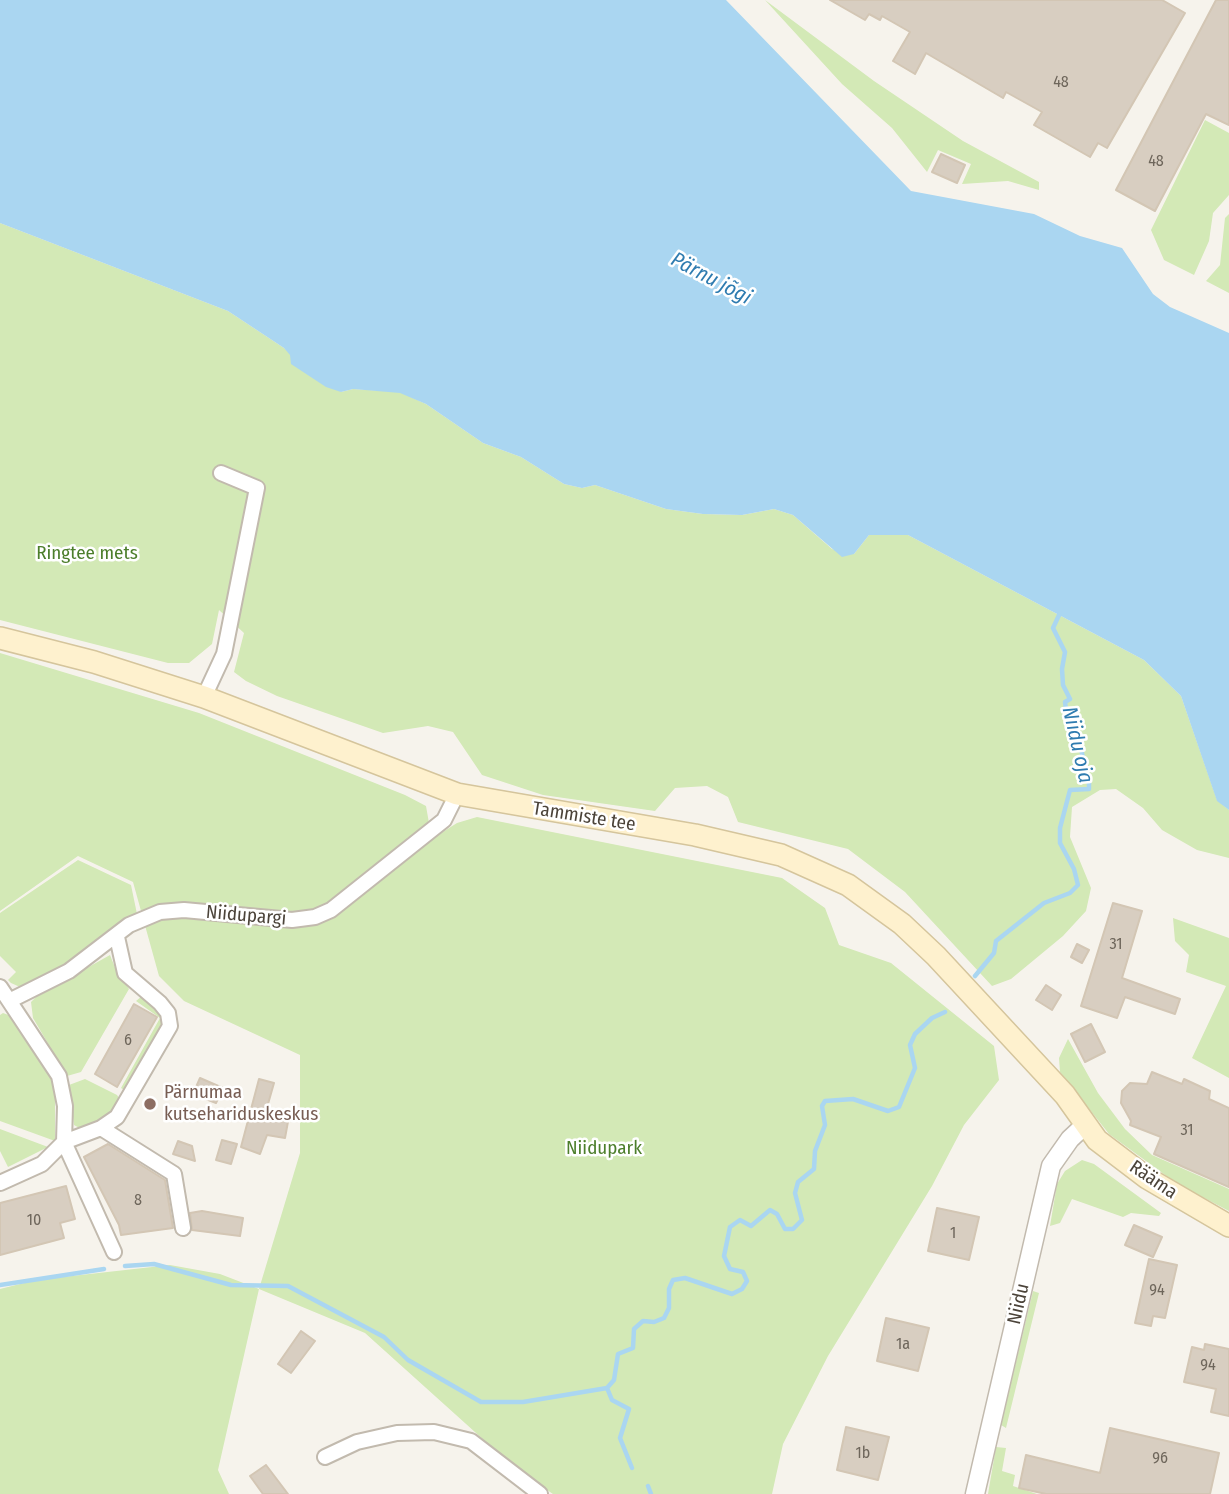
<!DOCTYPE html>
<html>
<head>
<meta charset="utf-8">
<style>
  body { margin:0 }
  canvas { display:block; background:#f6f3ec }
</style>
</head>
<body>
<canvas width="1229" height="1494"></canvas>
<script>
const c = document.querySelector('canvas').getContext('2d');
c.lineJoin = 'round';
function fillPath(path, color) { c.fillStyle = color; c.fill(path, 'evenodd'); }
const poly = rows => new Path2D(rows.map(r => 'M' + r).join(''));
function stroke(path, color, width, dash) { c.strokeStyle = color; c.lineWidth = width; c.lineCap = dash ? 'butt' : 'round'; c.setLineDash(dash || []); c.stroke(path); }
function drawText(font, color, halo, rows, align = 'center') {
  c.font = font + ' "Fira Sans Condensed",sans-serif'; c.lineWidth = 5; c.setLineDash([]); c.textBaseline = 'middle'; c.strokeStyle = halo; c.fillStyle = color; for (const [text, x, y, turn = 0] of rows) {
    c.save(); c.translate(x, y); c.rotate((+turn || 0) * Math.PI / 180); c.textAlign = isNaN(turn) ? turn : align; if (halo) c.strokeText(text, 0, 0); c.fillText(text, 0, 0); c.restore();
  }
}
fillPath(poly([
  [765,0,874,81,963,141,1039,182,1039,190,1008,181,962,184,971,164,938,150,927,172,892,128,842,84],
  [1205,120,1229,133,1229,195,1213,213,1209,241,1194,275,1164,260,1151,230],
  [1229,214,1229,293,1206,281,1220,265,1225,218],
  [0,223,228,311,284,348,341,392,353,389,400,392,426,404,483,443,521,457,564,484,582,488,595,485,666,509,703,514,742,515,774,509,793,515,832,549,854,554,869,535,908,535,1144,660,1181,696,1217,800,1229,810,1229,858,1197,850,1162,830,1143,808,1116,789,1100,790,1072,807,1070,837,1091,888,1086,911,1063,936,1011,979,992,986,905,892,848,849,738,822,728,797,707,786,675,788,655,811,543,795,482,775,453,732,428,726,383,733,277,696,246,681,234,672,244,633,219,610,212,644,189,663,168,663,0,620],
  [0,653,199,713,405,795,426,806,429,823,438,835,457,823,477,817,782,878,825,908,839,945,891,963,994,1046,999,1080,964,1125,932,1186,828,1356,783,1444,772,1494,553,1494,516,1469,365,1333,259,1289,218,1470,229,1494,0,1494,0,1289,36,1280,170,1265,220,1274,259,1289,300,1153,300,1055,184,1001,159,976,133,882,78,856,0,911],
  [78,860,131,885,137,914,69,962,32,983,20,987,11,983,8,980,16,972,0,956,0,913],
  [1173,918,1229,938,1229,1078,1192,1058,1226,986,1186,972,1189,955,1175,941],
  [110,955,116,970,129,989,81,1072,67,1076,33,1018,31,1002,37,996],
  [142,996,163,1014,165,1026,127,1092,121,1088,160,1018,136,1001],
  [3,1013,11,1016,51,1078,55,1090,55,1141,0,1121,0,1015],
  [1068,1039,1098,1093,1125,1129,1152,1155,1229,1189,1229,1211,1176,1183,1109,1134,1060,1072,1059,1058],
  [85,1079,117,1095,121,1101,111,1116,83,1130,74,1125,69,1085],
  [0,1129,48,1147,8,1167,0,1151],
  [1082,1160,1094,1164,1161,1213,1159,1216,1131,1213,1123,1217,1072,1199,1060,1223,1050,1226,1057,1184,1065,1171],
  [1033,1291,1039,1293,1006,1428,1001,1425],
  [996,1447,1006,1448,1002,1471,1015,1475,1013,1486,1037,1494,988,1494]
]), '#d3e9b6');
fillPath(poly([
  [0,0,726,0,911,191,1034,214,1080,236,1122,248,1153,294,1170,307,1229,333,1229,810,1217,801,1181,696,1144,660,908,535,869,535,854,554,842,557,793,515,774,509,742,515,703,514,666,509,595,485,582,488,564,484,521,457,483,443,426,404,400,393,353,389,341,392,326,387,291,364,290,355,284,348,228,311,0,223]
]), '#aad6f1');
stroke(poly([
  [975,976,994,953,996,941,1044,903,1070,893,1078,885,1074,869,1060,843,1060,828,1070,790,1089,789,1089,783,1076,728,1068,725,1065,702,1070,699,1063,685,1062,669,1065,652,1053,628,1060,613],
  [125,1266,154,1264,231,1285,288,1286,384,1337,408,1360,481,1402,523,1402,607,1388],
  [0,1285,104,1269],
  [632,1468,620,1438,629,1409,612,1400,607,1388,614,1380,618,1354,633,1348,634,1329,643,1321,654,1322,664,1318,669,1308,669,1289,673,1280,685,1278,732,1294,742,1289,747,1281,743,1272,730,1269,724,1256,730,1227,740,1220,751,1226,770,1210,777,1214,785,1229,793,1229,802,1220,795,1193,798,1182,814,1169,815,1151,825,1125,822,1106,825,1101,853,1099,888,1111,899,1107,915,1068,910,1045,915,1034,932,1018,945,1012],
  [648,1486,651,1494]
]), '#aad6f1', 4.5);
const building = poly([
  [830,0,1162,0,1185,13,1107,148,1098,143,1090,157,1034,125,1042,112,1006,92,1003,98,926,53,915,74,893,61,910,32,882,16,880,20,869,14,865,20,830,0],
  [1216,0,1229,0,1229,125,1206,114,1155,211,1116,190,1216,0],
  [941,154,965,165,957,183,932,172,941,154],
  [1113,903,1142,911,1122,978,1180,999,1175,1014,1125,997,1117,1018,1081,1006,1113,903],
  [1077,944,1089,950,1082,963,1071,957,1077,944],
  [1046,985,1061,995,1052,1010,1036,1000,1046,985],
  [134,1004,157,1017,117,1087,95,1074,134,1004],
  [1091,1024,1105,1052,1085,1062,1071,1034,1091,1024],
  [1152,1072,1182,1084,1184,1079,1210,1091,1209,1099,1229,1108,1229,1187,1154,1154,1161,1137,1130,1125,1131,1121,1121,1103,1122,1091,1130,1083,1147,1084,1152,1072],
  [200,1078,223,1088,216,1103,193,1094,200,1078],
  [259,1079,274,1083,266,1111,289,1116,285,1138,267,1135,260,1154,241,1147,259,1079],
  [222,1140,237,1144,231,1164,216,1160,222,1140],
  [178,1141,192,1146,195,1161,173,1154,178,1141],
  [108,1144,165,1180,173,1228,121,1235,119,1225,84,1157,108,1144],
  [66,1186,75,1219,60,1223,64,1238,0,1255,0,1203,66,1186],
  [937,1208,979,1217,969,1260,928,1251,937,1208],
  [202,1211,243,1218,240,1236,192,1230,190,1213,202,1211],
  [1134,1225,1162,1237,1153,1257,1125,1245,1134,1225],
  [1149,1259,1177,1265,1165,1318,1153,1316,1151,1326,1135,1323,1149,1259],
  [886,1318,929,1328,918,1371,877,1361,886,1318],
  [301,1331,315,1341,291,1373,278,1364,301,1331],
  [1205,1344,1229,1349,1229,1416,1211,1412,1216,1389,1184,1382,1192,1347,1204,1350,1205,1344],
  [846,1427,889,1437,878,1480,837,1470,846,1427],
  [1110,1428,1219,1453,1210,1494,1046,1494,1019,1488,1026,1455,1100,1473,1110,1428],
  [266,1465,288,1494,263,1494,250,1476,266,1465]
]);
fillPath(building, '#d8cec1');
stroke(building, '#d3c6b4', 2);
const minor = poly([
  [204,697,224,654,257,488,221,473],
  [0,987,59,1076,65,1106,64,1142,42,1164,0,1183],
  [11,1000,69,971,129,925,160,912,184,910,292,920,315,917,331,910,444,820,457,794],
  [101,1128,174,1174,183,1228],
  [114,1252,64,1142,101,1128,117,1117,170,1026,168,1013,160,1003,125,973,117,937],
  [325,1457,357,1442,397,1433,434,1432,471,1441,540,1494]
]);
const tertiary = poly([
  [975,1494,1051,1166,1070,1139,1085,1125]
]);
const secondary = poly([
  [0,638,94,662,204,697,457,794,695,835,781,855,848,885,902,924,936,956,1065,1095,1097,1140,1147,1178,1229,1226]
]);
stroke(minor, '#c2baae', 18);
stroke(tertiary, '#c2baae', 21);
stroke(secondary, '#d5c59c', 24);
stroke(minor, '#fff', 14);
stroke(tertiary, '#fff', 18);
stroke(secondary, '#fef1ce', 21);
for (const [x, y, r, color] of [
  [150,1104,7,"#8d6e63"]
]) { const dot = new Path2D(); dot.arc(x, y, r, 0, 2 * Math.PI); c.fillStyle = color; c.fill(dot); stroke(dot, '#fff', 2.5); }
drawText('16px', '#6e665b', null, [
  ["48",1061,83],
  ["48",1156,162],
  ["31",1116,945],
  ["6",128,1041],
  ["31",1187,1131],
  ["8",138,1201],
  ["10",34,1221],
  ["1",953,1234],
  ["94",1157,1291],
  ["1a",903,1345],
  ["94",1208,1366],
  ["1b",863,1454],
  ["96",1160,1459]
]);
drawText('19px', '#4c7e2b', '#fff', [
  ["Ringtee mets",87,554],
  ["Niidupark",604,1149]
]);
drawText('19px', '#4b4339', '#fff', [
  ["Tammiste tee",584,817,9],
  ["Niidupargi",246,916,5],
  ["Rääma",1153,1180,34],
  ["Niidu",1019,1304,-77]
]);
drawText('19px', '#785e54', '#fff', [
  ["Pärnumaa",164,1093],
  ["kutsehariduskeskus",164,1115]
], 'left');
drawText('italic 21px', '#2f7cb0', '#fff', [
  ["Pärnu jõgi",711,279,28],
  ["Niidu oja",1077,745,77]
]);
</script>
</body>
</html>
